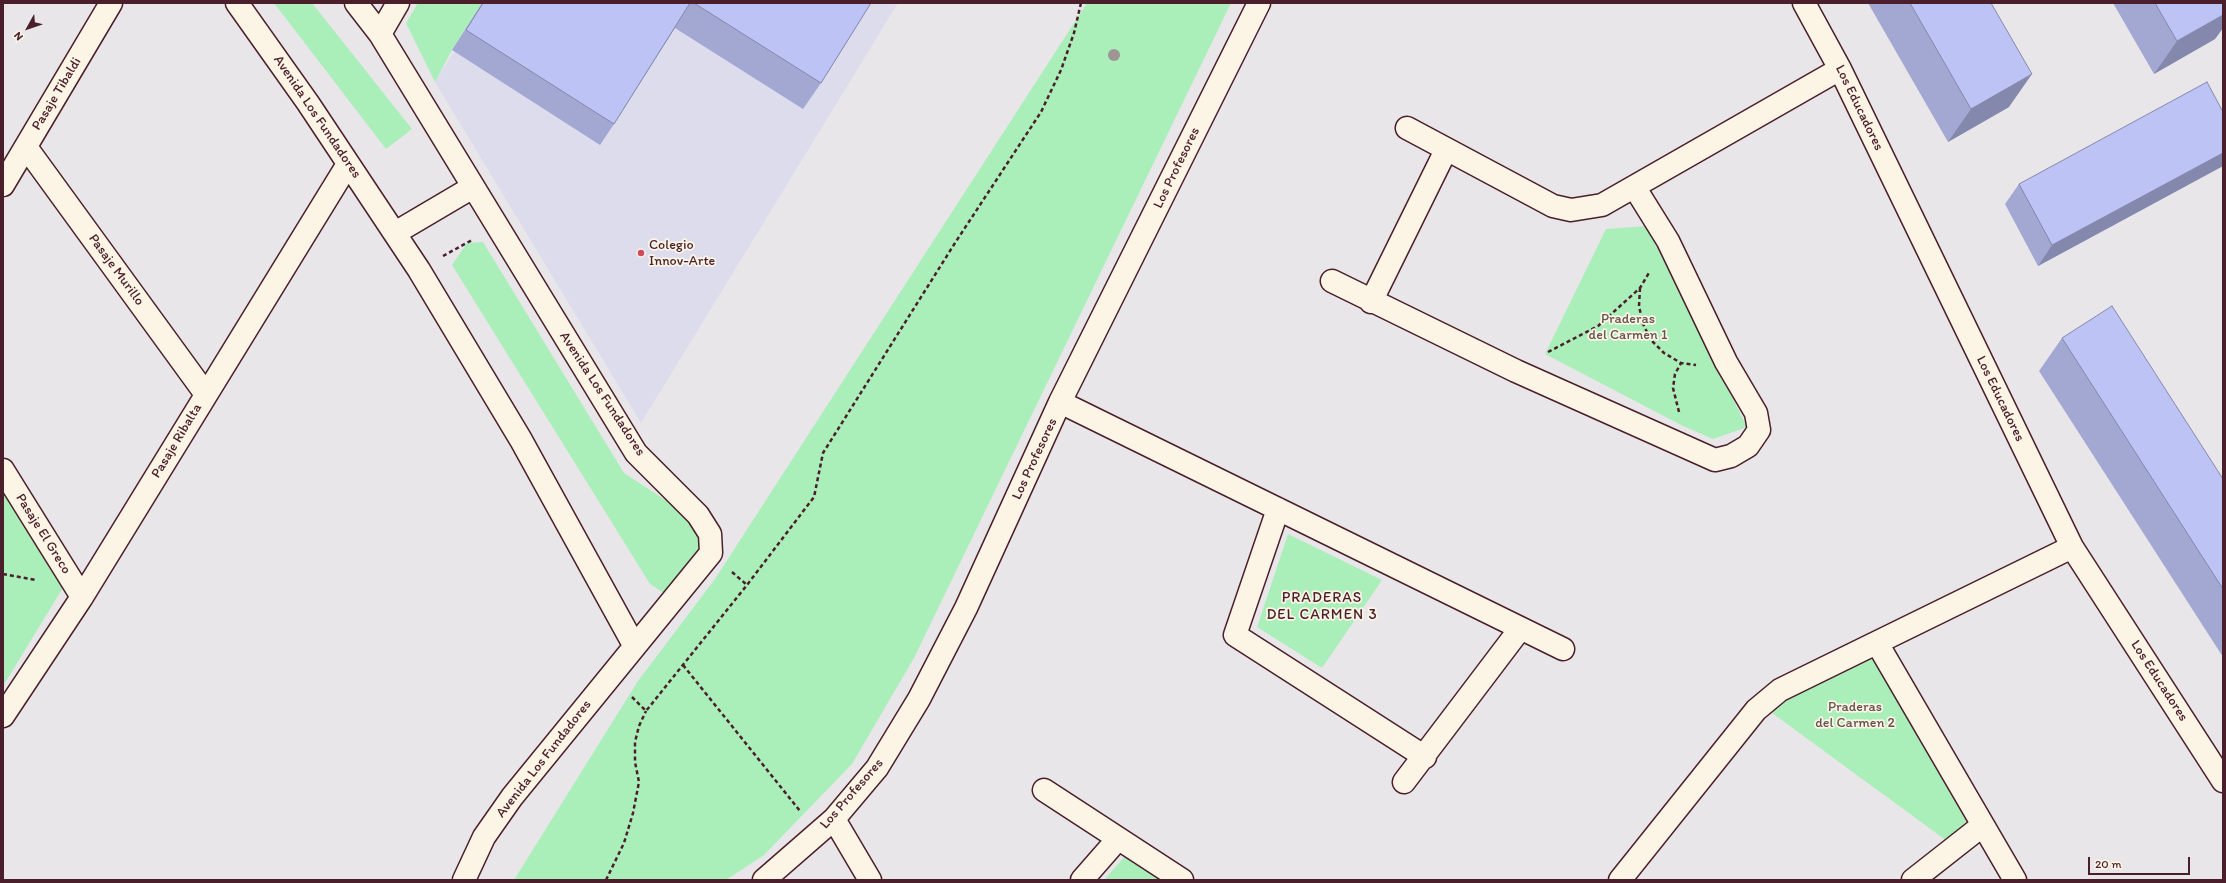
<!DOCTYPE html>
<html>
<head>
<meta charset="utf-8">
<style>
  body { margin:0 }
  #map { position:relative; width:2226px; height:883px; overflow:hidden; background:#e9e6ea; font-family:Itim,sans-serif }
  canvas { display:block }
  .frame { position:absolute; inset:0; border:4px solid #4a1f2b; pointer-events:none }
  .north { position:absolute; left:8px; top:8px; width:40px; height:40px; -webkit-text-stroke:3px #fcf5e5; paint-order:stroke; rotate:230deg; font-size:11px; font-weight:700; line-height:16px; text-align:center; color:#4a1f2b }
  .north::after { content:''; display:block; margin:auto; width:14px; height:18px; background:#4a1f2b; clip-path:polygon(50% 0,100% 100%,50% 72%,0 100%) }
  .scale { position:absolute; left:2088px; top:857px; width:102px; height:18px; box-sizing:border-box; border:2px solid #4a1f2b; border-top:0; padding-left:5px; font-size:12px; line-height:14px; white-space:nowrap; color:#4a1f2b; -webkit-text-stroke:3px #fcf5e5; paint-order:stroke }
</style>
</head>
<body>
<div id="map">
<canvas width="2226" height="883"></canvas>
<div class="frame"></div>
<div class="north">N</div>
<div class="scale">20 m</div>
</div>
<script>
const c = document.querySelector('canvas').getContext('2d');
c.lineJoin = 'round';
function fillPath(path, color) { c.fillStyle = color; c.fill(path, 'evenodd'); }
const poly = rows => new Path2D(rows.map(r => 'M' + r).join(''));
function stroke(path, color, width, dash) { c.strokeStyle = color; c.lineWidth = width; c.lineCap = dash ? 'butt' : 'round'; c.setLineDash(dash || []); c.stroke(path); }
function drawText(font, color, halo, rows, align = 'center') {
  c.font = font + ' Itim,sans-serif'; c.lineWidth = 3.5; c.setLineDash([]); c.textBaseline = 'middle'; c.strokeStyle = halo; c.fillStyle = color; for (const [text, x, y, turn = 0] of rows) {
    c.save(); c.translate(x, y); c.rotate((+turn || 0) * Math.PI / 180); c.textAlign = isNaN(turn) ? turn : align; if (halo) c.strokeText(text, 0, 0); c.fillText(text, 0, 0); c.restore();
  }
}
fillPath(poly([
  [484,3,898,3,641,423,435,82]
]), '#dcdced');
fillPath(poly([
  [274,3,312,3,412,129,386,149],
  [418,3,482,3,452,50,435,82,406,23],
  [1087,3,1231,3,914,658,852,764,764,855,726,880,514,880,638,681,715,579],
  [1647,226,1747,427,1713,439,1683,426,1545,354,1606,229],
  [483,242,624,473,693,518,712,541,667,595,650,584,452,265,467,243],
  [3,480,64,586,3,686],
  [1288,534,1382,580,1322,668,1257,627],
  [1874,653,1973,823,1947,841,1768,710,1784,697],
  [1126,855,1163,880,1104,880]
]), '#aaeeb9');
const street = poly([
  [237,3,308,103,419,270,521,440,634,645],
  [356,3,380,34,636,453,698,515,710,534,711,553,512,797,484,837,464,880],
  [1804,3,1840,69,2072,547,2223,781],
  [380,34,398,3],
  [1407,128,1553,206,1571,210,1602,205,1840,69],
  [26,147,205,393],
  [3,185,111,3],
  [395,233,473,187],
  [1332,281,1516,371,1715,460,1731,456,1748,446,1759,430,1756,413,1726,362,1668,241,1635,188],
  [1371,302,1446,150],
  [1060,402,1563,649],
  [3,470,82,597],
  [1278,509,1235,635,1425,757],
  [1877,643,2015,880],
  [3,716,82,597,348,164],
  [1404,782,1520,629],
  [1044,790,1182,880],
  [834,819,870,880],
  [764,880,834,819,877,768,919,699,966,608,1060,402,1259,3],
  [1082,880,1117,840],
  [1620,880,1756,710,1780,690,2072,547],
  [1913,880,1983,825]
]);
stroke(street, '#4a1f2b', 25);
stroke(poly([
  [443,256,472,240],
  [1640,288,1639,306,1643,324,1651,340,1664,353,1681,363,1696,365],
  [1548,352,1598,326,1640,288,1650,271],
  [1679,412,1673,388,1675,374,1681,363],
  [732,572,747,585],
  [3,574,36,580],
  [683,665,800,811],
  [632,697,646,711,747,585,814,497,823,453,955,243,1041,112,1061,70,1074,33,1081,3],
  [606,880,624,843,633,813,639,782,635,762,635,742,639,726,646,711]
]), '#4a1f2b', 2.5, [4, 3]);
stroke(street, '#fcf5e5', 22);
c.fillStyle = '#9f9594';
for (const [x, y] of [
  [1114,55]
]) { c.beginPath(); c.arc(x, y, 6, 0, 2 * Math.PI); c.fill(); }
fillPath(poly([
  [482,3,871,3,821,83,803,109,675,28,614,124,600,145,452,50],
  [1868,3,1991,3,2009,107,1948,142],
  [2113,3,2223,3,2223,28,2215,39,2154,74],
  [2223,112,2223,166,2038,266,2005,204,2019,184],
  [2062,338,2223,479,2223,657,2039,371]
]), '#a3a8d3');
fillPath(poly([
  [2223,15,2223,28,2215,39,2154,74,2177,41],
  [2032,74,2009,107,1948,142,1971,109],
  [2223,153,2223,166,2038,266,2052,245]
]), '#8488ac');
const building = poly([
  [483,3,690,3,614,124,466,30,483,3],
  [694,3,871,3,821,83,694,3],
  [1910,3,1991,3,2032,74,1971,109,1910,3],
  [2155,3,2223,3,2223,15,2177,41,2155,3],
  [2207,82,2223,112,2223,153,2052,245,2019,184,2207,82],
  [2112,306,2223,479,2223,589,2062,338,2112,306]
]);
fillPath(building, '#bdc3f5');
stroke(building, '#8488ac', 1);
for (const [x, y, r, color] of [
  [641,253,4,"#d1495b"]
]) { const dot = new Path2D(); dot.arc(x, y, r, 0, 2 * Math.PI); c.fillStyle = color; c.fill(dot); stroke(dot, '#fcf5e5', 1.5); }
drawText('14px', '#4a1f2b', '#fcf5e5', [
  ["Pasaje Tibaldi",57,94,-59],
  ["Los Educadores",1859,108,64],
  ["Avenida Los Fundadores",317,117,56],
  ["Los Profesores",1177,168,-64],
  ["Pasaje Murillo",116,270,54],
  ["Avenida Los Fundadores",602,394,57],
  ["Los Educadores",2000,399,64],
  ["Pasaje Ribalta",177,441,-59],
  ["Los Profesores",1035,459,-65],
  ["Pasaje El Greco",43,534,58],
  ["Los Educadores",2159,681,57],
  ["Avenida Los Fundadores",544,759,-52],
  ["Los Profesores",852,794,-49]
]);
drawText('14px', '#4a1f2b', '#fcf5e5', [
  ["Colegio",649,245],
  ["Innov-Arte",649,261]
], 'left');
drawText('14px', '#62534e', '#fcf5e5', [
  ["Praderas",1628,319],
  ["del Carmen 1",1628,335],
  ["Praderas",1855,707],
  ["del Carmen 2",1855,723]
]);
c.letterSpacing = '1px';
drawText('15px', '#4a1f2b', '#fcf5e5', [
  ["PRADERAS",1322,598],
  ["DEL CARMEN 3",1322,615]
]);
c.letterSpacing = '0px';
</script>
</body>
</html>
